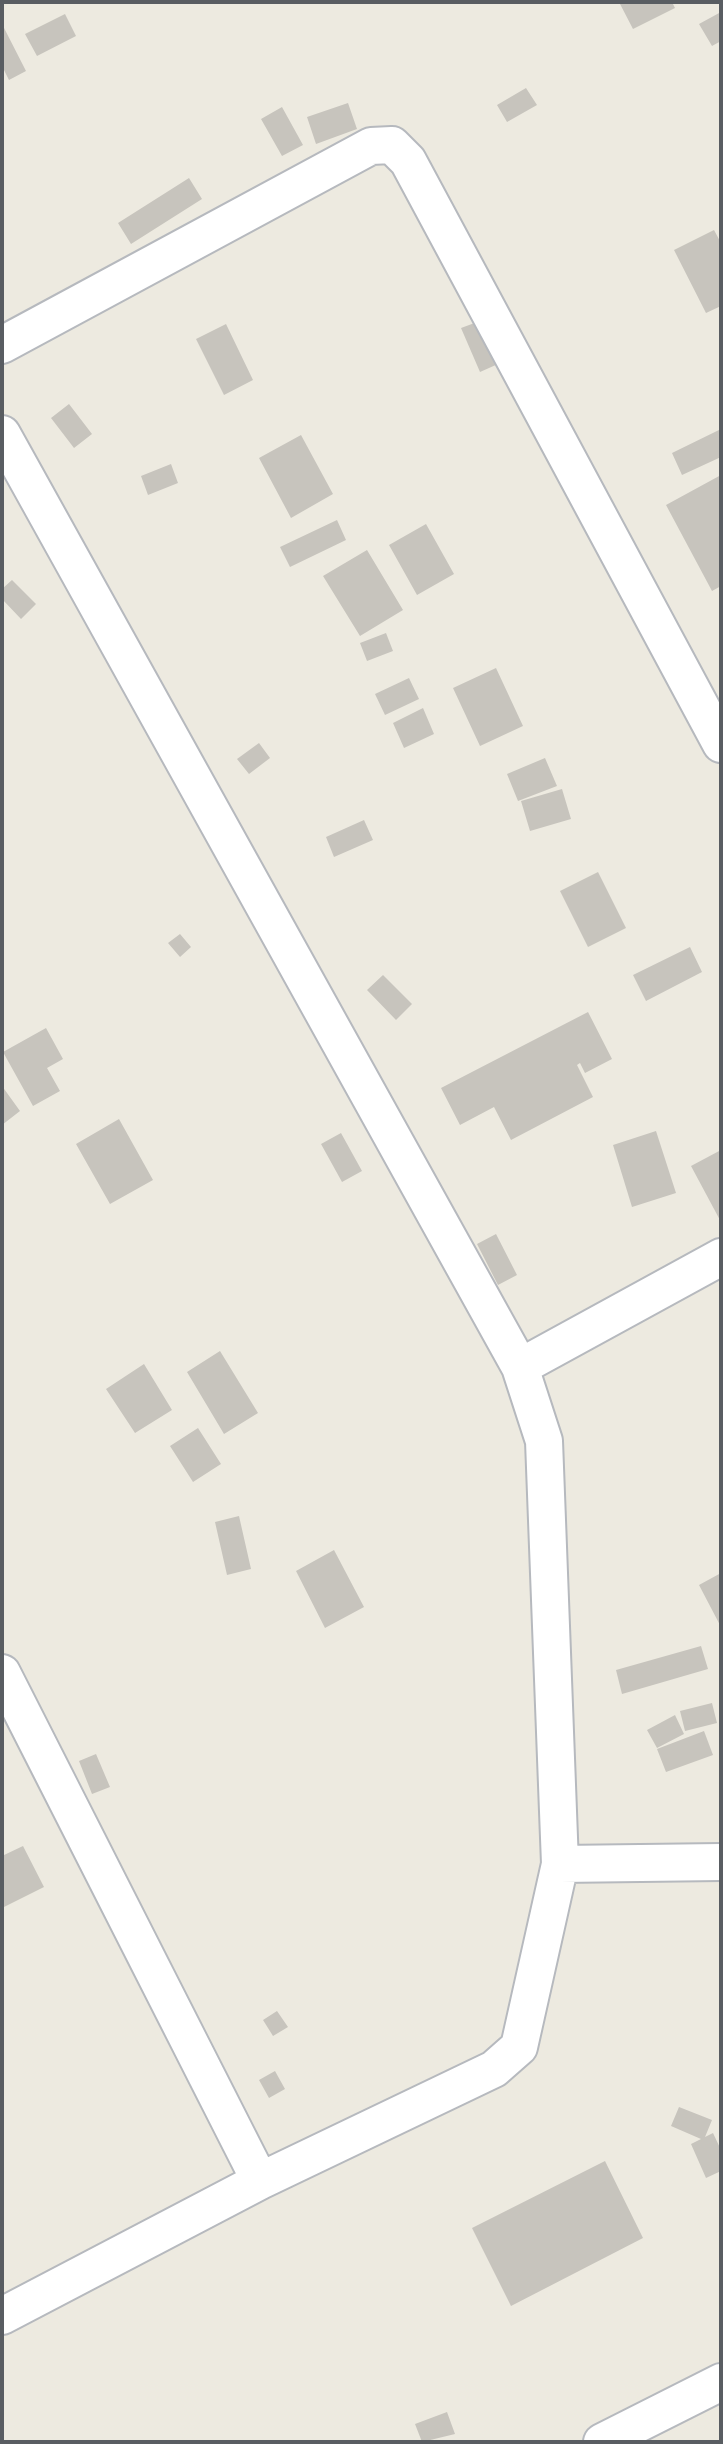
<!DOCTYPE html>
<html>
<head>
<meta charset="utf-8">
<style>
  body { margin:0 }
  #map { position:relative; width:723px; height:2444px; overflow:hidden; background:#edeae0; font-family:Cabin,sans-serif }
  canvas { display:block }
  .frame { position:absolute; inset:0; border:4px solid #595d62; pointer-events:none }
</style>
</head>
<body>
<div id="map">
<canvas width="723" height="2444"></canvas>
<div class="frame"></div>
</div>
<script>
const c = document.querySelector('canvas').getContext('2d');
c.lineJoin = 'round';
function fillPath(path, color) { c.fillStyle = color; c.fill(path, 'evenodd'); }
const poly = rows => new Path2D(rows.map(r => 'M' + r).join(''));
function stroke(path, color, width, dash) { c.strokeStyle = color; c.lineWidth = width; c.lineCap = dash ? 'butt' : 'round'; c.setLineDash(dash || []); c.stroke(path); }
fillPath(poly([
  [619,2,672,2,675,8,633,29],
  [721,12,721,41,712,46,699,24],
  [65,14,76,36,37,56,25,34],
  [2,24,26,71,9,80,2,66],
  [526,88,537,105,507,122,497,105],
  [348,103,357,129,316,144,307,117],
  [282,107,303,145,282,156,261,119],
  [189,178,202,199,131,244,118,223],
  [714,230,721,243,721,306,706,313,674,250],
  [480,321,498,364,480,372,461,328],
  [226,324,253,380,224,395,196,339],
  [69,404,92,434,74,448,51,418],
  [721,429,721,457,682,475,672,453],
  [301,435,333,494,291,518,259,458],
  [171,464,178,483,148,495,141,476],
  [721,475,721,586,712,591,666,505],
  [337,520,346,540,290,567,280,547],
  [426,524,454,574,417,595,389,545],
  [367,550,403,610,360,636,323,576],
  [12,580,36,604,21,619,2,599,2,589],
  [386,633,393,651,367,661,360,643],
  [496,668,523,726,480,746,453,688],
  [409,678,419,699,385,715,375,694],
  [423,708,434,734,404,748,393,723],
  [259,743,270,758,249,774,237,759],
  [545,758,557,786,518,801,507,774],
  [562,789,571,819,530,831,521,801],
  [364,820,373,840,334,857,326,837],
  [598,872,626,928,588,947,560,891],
  [180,934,191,947,180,957,168,943],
  [690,947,702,972,646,1001,633,975],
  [383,975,412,1004,396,1020,367,990],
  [588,1012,612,1059,585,1073,580,1063,577,1065,593,1097,511,1140,494,1107,460,1125,441,1088],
  [46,1028,63,1059,47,1068,60,1091,33,1106,3,1052],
  [2,1086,20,1111,2,1125],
  [119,1119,153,1180,110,1204,76,1144],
  [656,1131,676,1193,632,1207,613,1145],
  [341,1133,362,1171,342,1182,321,1144],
  [721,1150,721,1222,691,1166],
  [496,1234,517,1275,498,1285,477,1244],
  [220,1351,258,1413,224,1434,187,1372],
  [144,1364,172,1410,135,1433,106,1389],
  [198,1428,221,1464,193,1482,170,1446],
  [239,1516,251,1569,227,1575,215,1522],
  [334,1550,364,1607,325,1628,296,1571],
  [721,1573,721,1627,699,1585],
  [701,1646,708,1669,622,1694,616,1670],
  [712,1703,717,1723,685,1731,680,1711],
  [675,1715,684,1734,657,1748,647,1730],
  [704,1731,713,1755,666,1772,657,1749],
  [96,1754,110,1787,92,1794,79,1761],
  [23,1846,44,1887,2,1908,2,1856],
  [277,2011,288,2027,273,2036,263,2020],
  [275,2071,285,2089,269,2098,259,2080],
  [679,2107,712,2120,705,2137,713,2133,721,2150,721,2171,706,2178,691,2144,701,2139,671,2126],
  [605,2161,643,2238,511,2306,472,2228],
  [447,2412,455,2434,422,2442,415,2424]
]), '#c7c4bd');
const minor = poly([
  [2,345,371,146,392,145,408,161,721,744],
  [2,434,520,1367,721,1257],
  [2,1673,260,2181],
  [560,1864,721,1862],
  [2,2316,260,2181,494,2069,519,2047,560,1864,544,1441,520,1367],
  [602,2442,721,2382]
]);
stroke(minor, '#b6b9be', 40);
stroke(minor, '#fff', 36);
</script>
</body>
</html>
